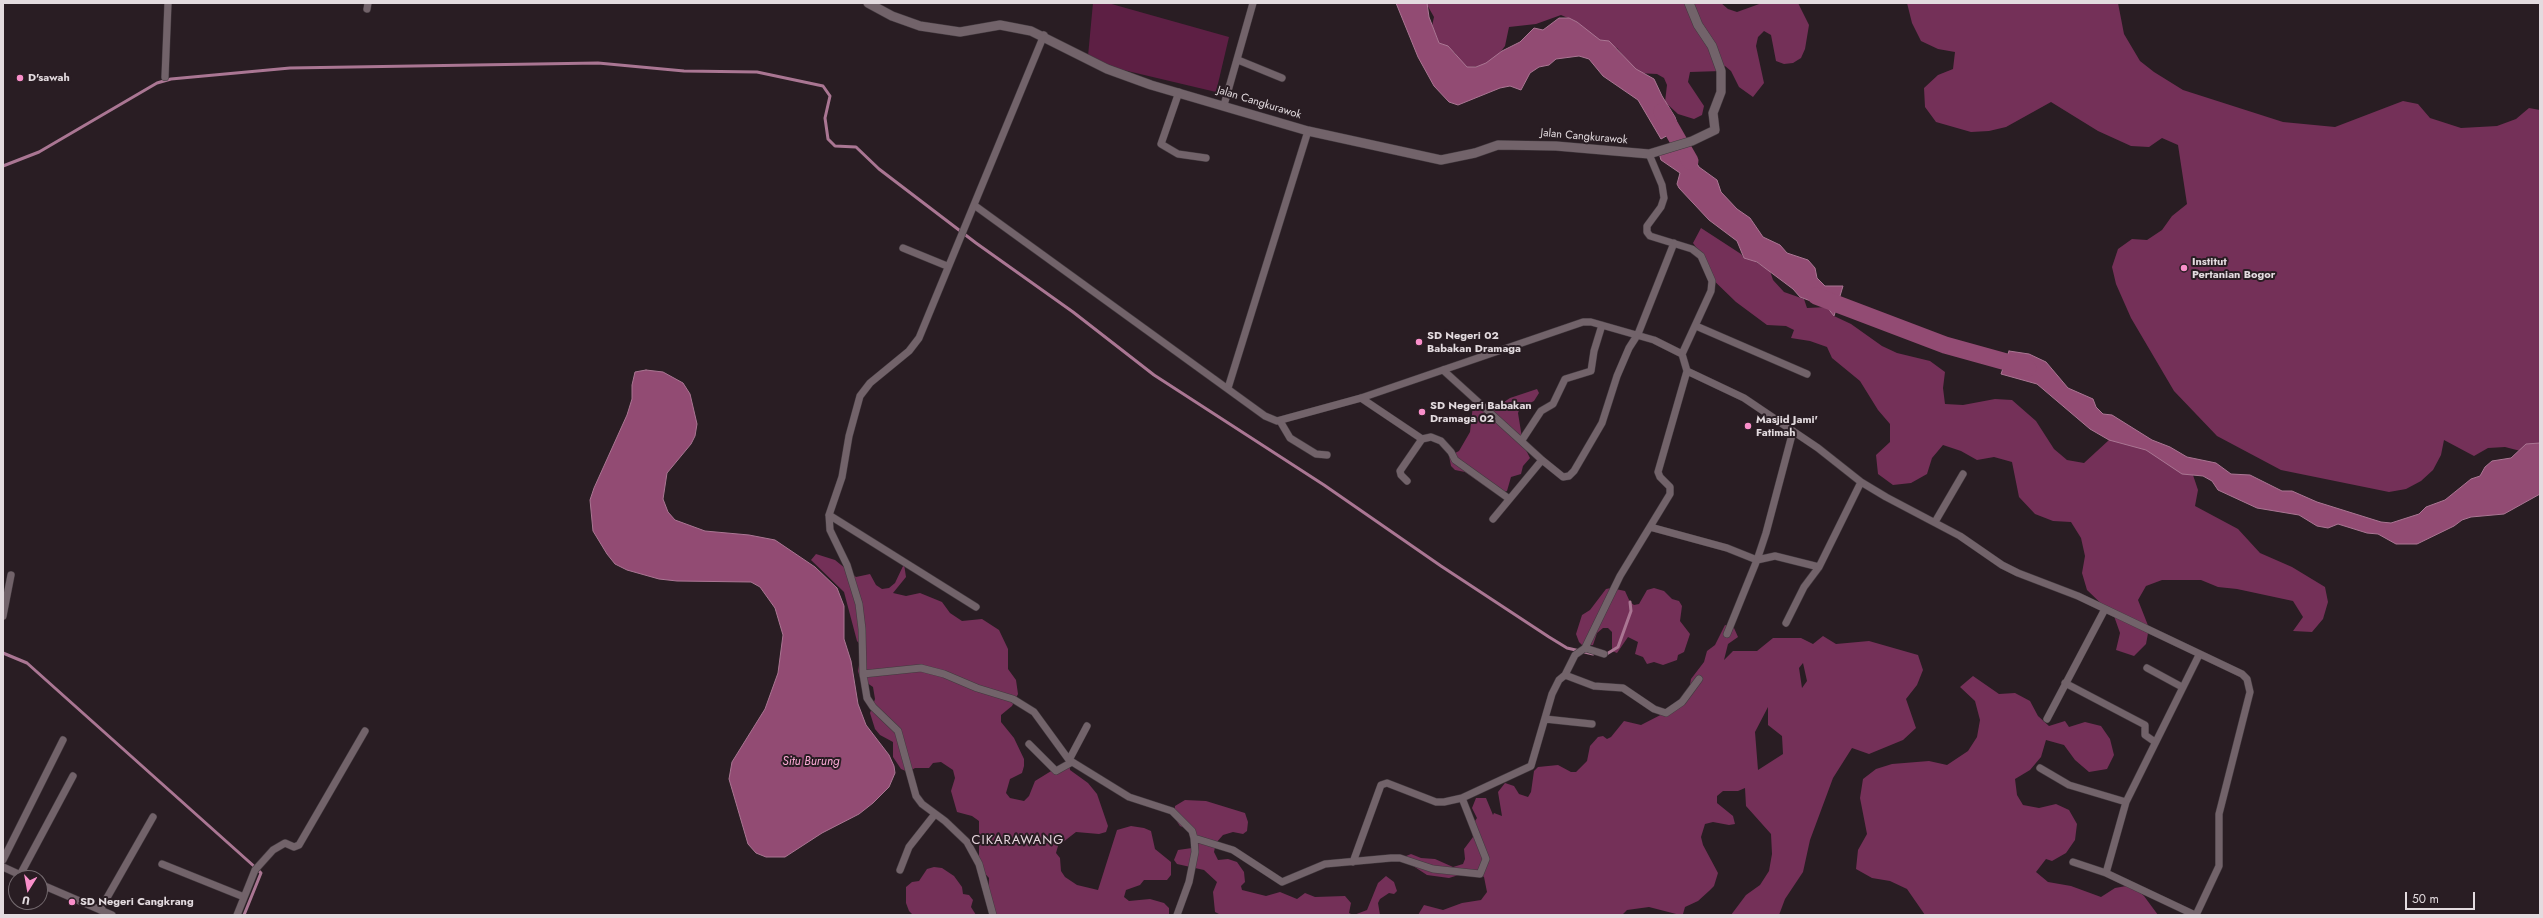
<!DOCTYPE html>
<html>
<head>
<meta charset="utf-8">
<style>
  body { margin:0 }
  #map { position:relative; width:2543px; height:918px; overflow:hidden; background:#291d23; font-family:Jost,sans-serif }
  canvas { display:block }
  .frame { position:absolute; inset:0; border:4px solid #e3dbdf; pointer-events:none }
  .north { position:absolute; left:8px; top:870px; width:40px; height:40px; box-sizing:border-box; background:#291d23; border:1px solid #73696e; border-radius:50%; rotate:191deg; font-size:11px; font-weight:700; line-height:16px; text-align:center; color:#e3dbdf }
  .north::after { content:''; display:block; margin:auto; width:14px; height:18px; background:#f98fca; clip-path:polygon(50% 0,100% 100%,50% 72%,0 100%) }
  .scale { position:absolute; left:2405px; top:892px; width:70px; height:18px; box-sizing:border-box; border:2px solid #e3dbdf; border-top:0; padding-left:5px; font-size:12px; line-height:14px; white-space:nowrap; color:#e3dbdf; -webkit-text-stroke:3px #291d23; paint-order:stroke }
</style>
</head>
<body>
<div id="map">
<canvas width="2543" height="918"></canvas>
<div class="frame"></div>
<div class="north">U</div>
<div class="scale">50 m</div>
</div>
<script>
const c = document.querySelector('canvas').getContext('2d');
c.lineJoin = 'round';
function fillPath(path, color) { c.fillStyle = color; c.fill(path, 'evenodd'); }
const poly = rows => new Path2D(rows.map(r => 'M' + r).join(''));
function stroke(path, color, width, dash) { c.strokeStyle = color; c.lineWidth = width; c.lineCap = dash ? 'butt' : 'round'; c.setLineDash(dash || []); c.stroke(path); }
function drawText(font, color, halo, rows, align = 'center') {
  c.font = font + ' Jost,sans-serif'; c.lineWidth = 4; c.setLineDash([]); c.textBaseline = 'middle'; c.strokeStyle = halo; c.fillStyle = color; for (const [text, x, y, turn = 0] of rows) {
    c.save(); c.translate(x, y); c.rotate((+turn || 0) * Math.PI / 180); c.textAlign = isNaN(turn) ? turn : align; if (halo) c.strokeText(text, 0, 0); c.fillText(text, 0, 0); c.restore();
  }
}
fillPath(poly([
  [1093,3,1108,3,1229,37,1216,92,1119,69,1088,56]
]), '#5d1f44');
fillPath(poly([
  [1426,3,1721,3,1728,9,1737,12,1762,3,1798,3,1809,25,1805,49,1801,58,1793,63,1784,64,1776,61,1771,35,1764,31,1758,37,1756,46,1764,83,1753,97,1739,87,1731,71,1725,66,1721,71,1690,72,1688,82,1704,106,1702,115,1694,119,1678,114,1665,102,1667,85,1664,78,1657,74,1637,73,1617,48,1592,41,1577,22,1561,15,1536,24,1509,27,1505,46,1490,66,1467,67,1459,61,1455,53,1439,44,1432,26,1434,17],
  [1907,3,2118,3,2124,34,2140,61,2154,72,2183,90,2283,122,2335,127,2403,101,2418,104,2430,118,2461,128,2497,126,2516,119,2529,108,2540,110,2540,456,2505,447,2488,448,2474,456,2444,440,2441,455,2433,470,2421,481,2406,489,2389,492,2281,470,2217,436,2174,391,2131,318,2116,284,2112,267,2118,249,2132,239,2147,240,2162,230,2172,216,2187,204,2178,145,2162,138,2149,147,2131,146,2098,131,2051,102,2006,127,1989,131,1971,132,1936,122,1925,107,1924,88,1938,75,1953,69,1955,52,1938,49,1921,41,1912,23],
  [1701,228,1741,254,1744,258,1753,260,1770,271,1773,280,1784,292,1804,299,1807,308,1827,307,1834,316,1851,324,1882,346,1897,353,1930,361,1945,372,1943,388,1945,404,1963,405,1995,399,2012,400,2036,421,2054,449,2067,460,2084,463,2109,440,2120,436,2193,475,2198,490,2195,506,2238,529,2260,553,2292,567,2325,587,2328,602,2323,619,2312,632,2293,631,2303,617,2293,601,2237,589,2218,587,2201,580,2162,580,2146,586,2138,600,2149,628,2146,644,2134,656,2116,650,2120,633,2114,616,2087,590,2082,573,2085,556,2081,538,2071,522,2053,521,2035,514,2019,497,2012,462,1994,457,1977,460,1961,451,1943,445,1932,458,1927,474,1911,483,1893,485,1878,474,1876,455,1890,442,1890,424,1878,410,1860,381,1832,358,1827,347,1810,341,1791,338,1794,330,1786,326,1767,325,1736,302,1706,273,1705,260,1693,243],
  [1537,389,1539,393,1534,401,1520,408,1518,413,1523,444,1530,458,1523,466,1521,474,1511,477,1507,491,1502,493,1492,491,1465,472,1455,470,1451,466,1449,456,1459,451,1470,432,1473,405,1498,406,1510,398],
  [816,554,835,560,856,577,870,574,876,585,882,589,889,588,895,583,904,564,906,577,893,593,906,596,920,593,942,602,950,613,962,621,982,619,999,630,1008,649,1008,669,1016,680,1018,694,1012,706,1001,715,1001,722,1014,738,1024,759,1024,766,1022,773,1010,779,1006,793,1010,798,1024,801,1029,796,1035,781,1069,760,1070,770,1088,783,1097,794,1108,826,1106,832,1099,834,1076,832,1058,846,1056,853,1060,858,1061,871,1065,877,1077,885,1098,890,1117,830,1131,826,1144,828,1151,831,1155,849,1171,862,1171,875,1167,880,1144,880,1140,885,1126,890,1124,897,1129,901,1150,899,1164,903,1169,908,1169,915,997,915,988,901,989,878,979,867,979,821,972,816,957,812,951,791,955,778,953,770,941,762,933,763,929,768,915,768,908,772,901,769,893,757,893,742,880,735,875,729,870,713,875,699,873,687,860,678,858,671,862,647,857,641,844,592,811,560],
  [1611,588,1625,591,1630,602,1634,605,1639,604,1647,590,1654,588,1664,591,1672,599,1679,601,1682,606,1680,621,1690,634,1684,652,1678,655,1677,660,1663,665,1654,662,1647,664,1643,657,1635,654,1638,642,1628,637,1617,653,1612,651,1612,632,1608,628,1603,628,1597,633,1593,645,1583,646,1579,642,1576,634,1582,615,1590,610,1606,589],
  [1725,625,1734,628,1738,637,1728,644,1724,660,1733,651,1757,651,1773,638,1801,638,1813,644,1823,636,1836,644,1869,641,1918,655,1923,670,1917,685,1906,699,1916,728,1903,740,1869,754,1852,748,1833,778,1810,840,1803,872,1785,899,1779,915,1731,915,1746,895,1760,885,1769,871,1772,854,1771,834,1746,806,1745,788,1738,791,1723,791,1717,796,1717,803,1733,816,1735,824,1729,825,1713,822,1705,824,1701,837,1703,845,1718,873,1714,886,1709,891,1698,901,1685,907,1683,914,1680,915,1649,907,1627,910,1622,915,1418,915,1424,905,1443,910,1462,903,1481,900,1487,892,1484,877,1480,874,1465,873,1449,878,1427,875,1407,862,1406,856,1411,854,1421,858,1435,859,1453,867,1463,864,1465,859,1464,849,1473,837,1471,827,1477,818,1472,808,1476,798,1486,798,1493,815,1494,813,1502,816,1498,792,1505,783,1514,786,1519,794,1528,797,1531,792,1534,771,1538,767,1558,765,1571,772,1576,772,1587,761,1590,746,1598,737,1603,736,1607,739,1611,737,1624,721,1641,725,1678,706,1688,695,1691,679,1704,662,1707,651,1715,645],
  [1803,663,1807,681,1802,688,1799,668],
  [1768,707,1768,725,1782,736,1783,754,1758,770,1755,732],
  [1973,676,1999,694,2015,693,2030,701,2038,716,2049,726,2065,721,2069,727,2085,722,2101,726,2110,739,2114,755,2107,769,2089,772,2075,760,2064,745,2046,740,2041,757,2030,770,2015,779,2017,795,2023,805,2039,808,2056,804,2069,810,2077,824,2075,840,2066,853,2052,861,2046,859,2036,872,2048,882,2071,886,2101,897,2115,888,2132,885,2144,896,2158,915,1925,915,1907,889,1890,881,1872,878,1856,869,1858,850,1867,834,1860,798,1863,779,1876,769,1892,764,1929,761,1947,765,1968,751,1977,737,1980,720,1975,701,1960,687],
  [1185,800,1206,801,1245,813,1248,822,1247,831,1243,834,1233,832,1223,835,1216,843,1214,852,1218,860,1228,859,1237,862,1244,872,1245,882,1241,886,1242,890,1266,896,1280,892,1297,899,1305,893,1315,897,1345,896,1351,903,1349,913,1353,915,1221,915,1215,912,1213,892,1217,882,1204,870,1177,864,1174,860,1178,850,1192,848,1192,831,1180,826,1174,817,1175,806],
  [934,867,942,868,954,876,962,887,963,894,969,895,973,900,971,907,976,915,913,915,909,911,906,903,906,887,912,882,919,881,927,869],
  [1386,876,1394,882,1397,891,1394,894,1389,893,1380,899,1378,903,1380,915,1354,915,1367,910,1378,883]
]), '#743058');
const water = poly([
  [1396,3,1427,3,1429,17,1439,43,1448,46,1467,67,1476,67,1486,63,1502,51,1520,42,1534,28,1543,30,1559,18,1569,18,1577,22,1600,40,1609,41,1636,69,1654,79,1662,96,1675,117,1679,129,1661,139,1638,100,1603,76,1589,59,1579,56,1556,59,1549,65,1539,67,1530,73,1521,90,1510,86,1500,88,1458,105,1449,102,1434,86,1418,57,1396,3],
  [1686,145,1699,167,1717,180,1721,192,1737,209,1750,218,1763,237,1780,245,1787,253,1808,260,1815,268,1817,278,1825,286,1843,286,1834,316,1827,307,1800,297,1793,289,1757,262,1744,258,1737,241,1709,220,1679,188,1677,184,1680,173,1661,160,1659,153,1686,145],
  [2009,351,2029,354,2046,362,2068,388,2093,399,2096,407,2103,414,2112,415,2152,440,2170,447,2187,457,2216,463,2231,474,2250,475,2282,491,2292,491,2317,502,2381,522,2391,523,2419,514,2426,507,2445,500,2471,479,2480,476,2485,467,2492,461,2511,458,2526,444,2540,443,2540,494,2504,514,2471,517,2462,520,2454,526,2417,544,2396,544,2378,534,2367,533,2338,524,2328,528,2317,526,2299,515,2257,508,2218,490,2212,481,2203,476,2182,474,2146,450,2109,440,2090,429,2037,384,2001,374,2009,351],
  [646,370,663,372,683,383,690,394,697,424,695,436,691,444,667,473,663,499,668,512,675,520,705,531,749,535,775,540,815,567,837,588,844,606,844,639,851,661,858,704,866,725,889,755,894,766,895,773,889,787,873,803,859,814,822,833,785,857,766,857,756,853,748,844,729,779,732,762,765,709,778,673,783,635,775,608,760,587,751,582,677,581,659,579,627,570,615,564,607,554,593,531,590,500,594,488,627,415,632,399,632,385,635,372,646,370]
]);
fillPath(water, '#924b73');
stroke(water, '#aa7693', 1);
stroke(poly([
  [3,166,39,152,157,83,171,79,290,68,598,63,684,71,757,72,823,86,830,96,825,118,828,139,835,146,856,147,879,169,976,243,1073,312,1154,375,1324,485,1441,566,1549,637,1567,648,1593,654],
  [3,653,27,663,256,868],
  [1605,655,1618,647,1631,611,1630,602],
  [244,915,261,873,258,870]
]), '#aa7693', 3);
stroke(poly([
  [1662,112,1690,161],
  [1816,296,1945,345,2028,368]
]), '#924b73', 17);
const minor = poly([
  [367,9,368,3],
  [1238,60,1282,78],
  [165,77,168,3],
  [1179,92,1161,144,1178,154,1206,158],
  [1224,105,1253,3],
  [1649,154,1662,185,1664,198,1661,207,1647,226,1647,232,1650,236,1692,249,1701,256,1712,281,1711,291,1682,354],
  [974,205,1265,416,1277,421,1361,398,1583,322,1591,322,1654,340,1682,354,1687,371,1744,398,1818,448,1861,482,1886,497,1960,536,2002,565,2018,573,2078,596,2242,674,2247,679,2250,692,2219,814,2219,866,2196,915],
  [903,248,947,266],
  [1696,326,1807,374],
  [1443,370,1542,460,1493,519],
  [1228,388,1308,131],
  [1361,398,1422,439,1431,437,1441,441,1451,452,1455,460,1508,498],
  [1280,421,1290,438,1316,454,1327,455],
  [1522,440,1541,411,1553,404,1565,379,1591,371,1594,351,1602,325],
  [1542,460,1563,477,1569,476,1574,471,1602,423,1617,376,1629,348,1638,334,1674,243],
  [1407,481,1401,475,1400,471,1422,439],
  [829,515,976,607],
  [1935,522,1963,474],
  [1650,527,1727,548,1757,560,1727,634],
  [1757,560,1766,533,1793,431],
  [1757,560,1775,556,1819,567],
  [3,616,11,575],
  [1786,623,1804,587,1819,567,1861,482],
  [1585,648,1604,654],
  [2147,668,2182,687],
  [863,674,921,668,944,674,977,688,1013,699,1034,712,1069,760,1129,797,1172,811,1192,831,1194,838,1195,852,1189,882,1177,915],
  [1565,675,1594,686,1623,688,1654,709,1666,713,1682,702,1699,679],
  [2065,683,2145,725,2145,735,2155,742],
  [1545,719,1592,724],
  [2047,719,2105,609],
  [1029,744,1056,771,1072,762],
  [1069,760,1087,726],
  [2040,768,2069,785,2126,802],
  [1194,838,1233,850,1282,882,1325,864,1391,858,1400,858,1433,869,1480,874,1486,859,1462,798],
  [3,860,63,740],
  [1353,862,1381,785,1387,783,1436,802,1444,802,1462,798,1531,766,1552,694,1559,680,1565,675,1575,655,1585,648,1620,576,1670,494,1670,487,1660,477,1658,472,1687,371],
  [2073,862,2106,873],
  [162,864,244,897],
  [3,867,27,878],
  [900,870,909,847,935,814],
  [20,875,73,776],
  [40,884,112,915],
  [100,910,153,817],
  [237,915,255,870,273,850,285,843,294,847,299,845,365,731],
  [993,915,979,864,967,842,945,821,922,804,916,796,898,731,873,707,867,698,863,674,862,629,859,604,847,565,830,530,829,515,842,477,849,436,860,396,870,383,909,351,919,338,1044,35],
  [2195,915,2106,873,2126,802,2199,655]
]);
const tertiary = poly([
  [868,3,892,16,920,26,960,32,1000,25,1031,31,1107,69,1151,85,1308,131,1441,160,1475,153,1498,145,1556,146,1649,154,1692,141,1715,130,1713,113,1721,92,1721,71,1712,46,1698,25,1689,3]
]);
stroke(minor, '#433a3f', 8);
stroke(tertiary, '#433a3f', 10);
stroke(minor, '#72636a', 7);
stroke(tertiary, '#72636a', 9);
for (const [x, y, r, color] of [
  [20,78,4,"#f98fca"],
  [2184,268,4,"#f98fca"],
  [1419,342,4,"#f98fca"],
  [1422,412,4,"#f98fca"],
  [1748,426,4,"#f98fca"],
  [72,902,4,"#f98fca"]
]) { const dot = new Path2D(); dot.arc(x, y, r, 0, 2 * Math.PI); c.fillStyle = color; c.fill(dot); stroke(dot, '#291d23', 1.5); }
drawText('bold 11px', '#e3dbdf', '#291d23', [
  ["D'sawah",28,78],
  ["Institut",2192,262],
  ["Pertanian Bogor",2192,275],
  ["SD Negeri 02",1427,336],
  ["Babakan Dramaga",1427,349],
  ["SD Negeri Babakan",1430,406],
  ["Dramaga 02",1430,419],
  ["Masjid Jami'",1756,420],
  ["Fatimah",1756,433],
  ["SD Negeri Cangkrang",80,902]
], 'left');
drawText('11px', '#e3dbdf', '#291d23', [
  ["Jalan Cangkurawok",1259,103,17],
  ["Jalan Cangkurawok",1584,137,5]
]);
drawText('italic 12px', '#fba9d5', '#291d23', [
  ["Situ Burung",811,762]
]);
c.letterSpacing = '1px';
drawText('13px', '#e5d4dc', '#291d23', [
  ["CIKARAWANG",1018,841]
]);
c.letterSpacing = '0px';
</script>
</body>
</html>
